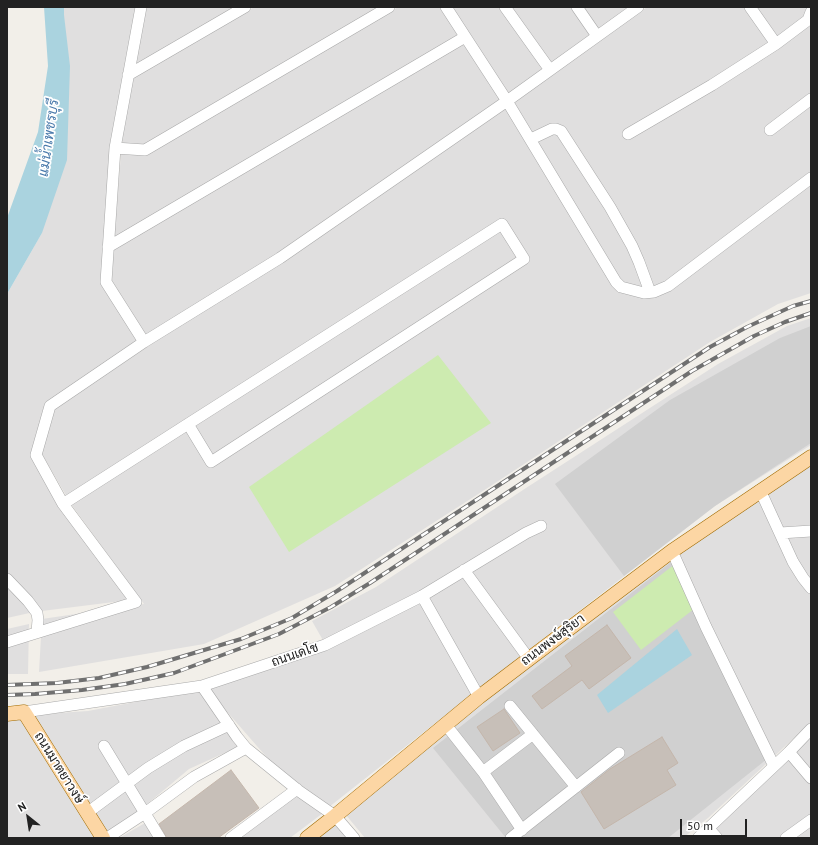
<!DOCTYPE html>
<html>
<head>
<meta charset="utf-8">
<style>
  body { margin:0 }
  #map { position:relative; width:818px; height:845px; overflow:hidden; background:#f2efe9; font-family:"PT Sans",sans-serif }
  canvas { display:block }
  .frame { position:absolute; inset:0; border:8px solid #222; pointer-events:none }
  .north { position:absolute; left:8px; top:797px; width:40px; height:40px; -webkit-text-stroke:3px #fff; paint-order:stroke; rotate:330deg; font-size:11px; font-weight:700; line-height:16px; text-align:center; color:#222 }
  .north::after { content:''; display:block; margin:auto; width:14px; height:18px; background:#222; clip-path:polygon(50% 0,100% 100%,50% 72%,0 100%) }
  .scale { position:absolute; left:680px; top:819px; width:67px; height:18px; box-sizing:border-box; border:2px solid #222; border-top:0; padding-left:5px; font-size:12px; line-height:14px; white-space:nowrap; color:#222; -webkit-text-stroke:3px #fff; paint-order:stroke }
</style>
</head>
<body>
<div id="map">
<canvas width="818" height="845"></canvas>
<div class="frame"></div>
<div class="north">N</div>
<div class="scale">50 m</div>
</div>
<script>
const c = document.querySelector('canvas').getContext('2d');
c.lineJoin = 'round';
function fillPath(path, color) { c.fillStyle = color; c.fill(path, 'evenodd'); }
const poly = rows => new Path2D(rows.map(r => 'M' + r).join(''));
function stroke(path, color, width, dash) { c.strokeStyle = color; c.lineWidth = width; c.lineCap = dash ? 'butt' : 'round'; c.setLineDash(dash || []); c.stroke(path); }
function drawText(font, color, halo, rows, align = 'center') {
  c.font = font + ' "PT Sans",Sarabun,sans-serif'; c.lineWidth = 3.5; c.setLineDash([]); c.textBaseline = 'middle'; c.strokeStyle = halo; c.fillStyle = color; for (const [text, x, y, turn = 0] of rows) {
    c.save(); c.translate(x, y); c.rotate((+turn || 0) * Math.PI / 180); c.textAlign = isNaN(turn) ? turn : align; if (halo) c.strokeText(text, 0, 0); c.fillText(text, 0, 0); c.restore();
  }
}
fillPath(poly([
  [64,7,137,7,111,148,101,284,140,341,46,402,33,456,130,600,34,612,7,618,7,294,42,233],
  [144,7,237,7,133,67],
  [254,7,381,7,146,146,124,145,120,138,132,78],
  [398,7,441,7,459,35,114,238,121,154,146,155],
  [452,7,633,7,509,96],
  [647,7,811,7,811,293,778,304,710,342,486,489,335,586,204,644,39,672,42,619,144,604,71,504,42,454,53,410,514,101],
  [465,41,504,100,278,254,147,336,112,281,113,248],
  [811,318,811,445,715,506,500,672,329,807,271,762,207,689,328,649,312,621,376,587,526,488,718,364,787,326],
  [811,463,811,722,708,818,683,838,365,838,346,815,510,681,680,551],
  [29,624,28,674,7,674,7,629],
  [198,690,240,746,189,769,108,837,29,715,88,711],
  [7,716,21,716,99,838,7,838],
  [811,735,811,838,702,838],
  [297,794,323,813,290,838,234,838],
  [145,823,155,838,119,838],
  [336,824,348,838,317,838]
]), '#e0dfdf');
fillPath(poly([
  [811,326,811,443,715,506,624,576,555,484,670,400,780,338],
  [675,559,767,759,668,838,506,838,433,748]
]), '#d0d0d0');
fillPath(poly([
  [438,355,491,423,289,552,249,487],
  [675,564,694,609,641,650,613,612]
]), '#cdebb0');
fillPath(poly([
  [44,7,64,7,64,15,70,66,67,160,42,233,7,294,7,218,38,132,48,66],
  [677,629,692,655,608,713,597,695]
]), '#aad3df');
const building = poly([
  [607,625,631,658,589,689,582,680,542,709,532,696,572,666,565,656,607,625],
  [504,709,520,733,493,751,477,727,504,709],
  [662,737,678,763,667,770,676,785,604,829,581,792,610,769,662,737],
  [231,770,259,808,218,838,167,838,159,824,231,770]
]);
fillPath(building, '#c7bfb8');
stroke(building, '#c4b6ab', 1);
const minor = poly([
  [141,7,115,148,106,282,144,342],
  [446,7,507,101,616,282,621,287,644,293,654,292,668,286,811,178],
  [505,7,550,70],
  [577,7,597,36],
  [750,7,776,44],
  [128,75,245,7],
  [770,130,811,99],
  [628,134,712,85,776,44,808,20,811,12],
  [531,139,552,129,556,129,561,131,610,207,632,246,639,262,650,292],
  [115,148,145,150,389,7],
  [108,247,465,37],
  [760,490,793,562,803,578,811,588],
  [63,504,188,424,502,224,524,259,211,462,188,424],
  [780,533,811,531],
  [672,551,706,627,774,766],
  [464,570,529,659],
  [7,579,28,601,37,613,38,620,37,632],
  [422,596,479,697],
  [7,642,136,602,63,504,36,455,50,406,144,342,280,258,507,101,638,7],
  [202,686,237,737,246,748,299,791,335,816,354,838],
  [510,706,576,787],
  [24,712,202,686,325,645,422,596,526,533,541,526],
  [446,725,483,772,522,830],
  [104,746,160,838],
  [789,752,811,778],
  [483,772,533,734],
  [87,813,148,768,184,746,229,725],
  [709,829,717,838],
  [107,838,145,813,194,777,246,748],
  [231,838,297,789],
  [511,838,619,753],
  [698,838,789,752,811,729],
  [786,838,811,820]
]);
const major = poly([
  [7,714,24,712,103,838],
  [307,838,335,816,479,697,529,659,672,551,811,457]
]);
stroke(minor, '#a9a9a9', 12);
stroke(major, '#a06b00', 15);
stroke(minor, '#fff', 11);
stroke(major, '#fcd6a4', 14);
const rail = poly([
  [7,685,57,683,99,678,147,667,241,639,292,618,337,591,710,347,747,327,793,306,811,301],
  [7,695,35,694,82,690,125,684,174,673,279,634,331,607,370,583,692,371,754,336,785,322,811,313]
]);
stroke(rail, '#707070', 4);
stroke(rail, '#fff', 2.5, [8]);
drawText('13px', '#222', '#fff', [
  ["ถนนพงษ์สุริยา",553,640,-37],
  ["ถนนเดโช",295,655,-19],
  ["ถนนมาตยาวงษ์",59,768,58]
]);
drawText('italic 14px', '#4a7aab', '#fff', [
  ["แม่น้ำเพชรบุรี",49,138,-82]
]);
</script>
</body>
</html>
